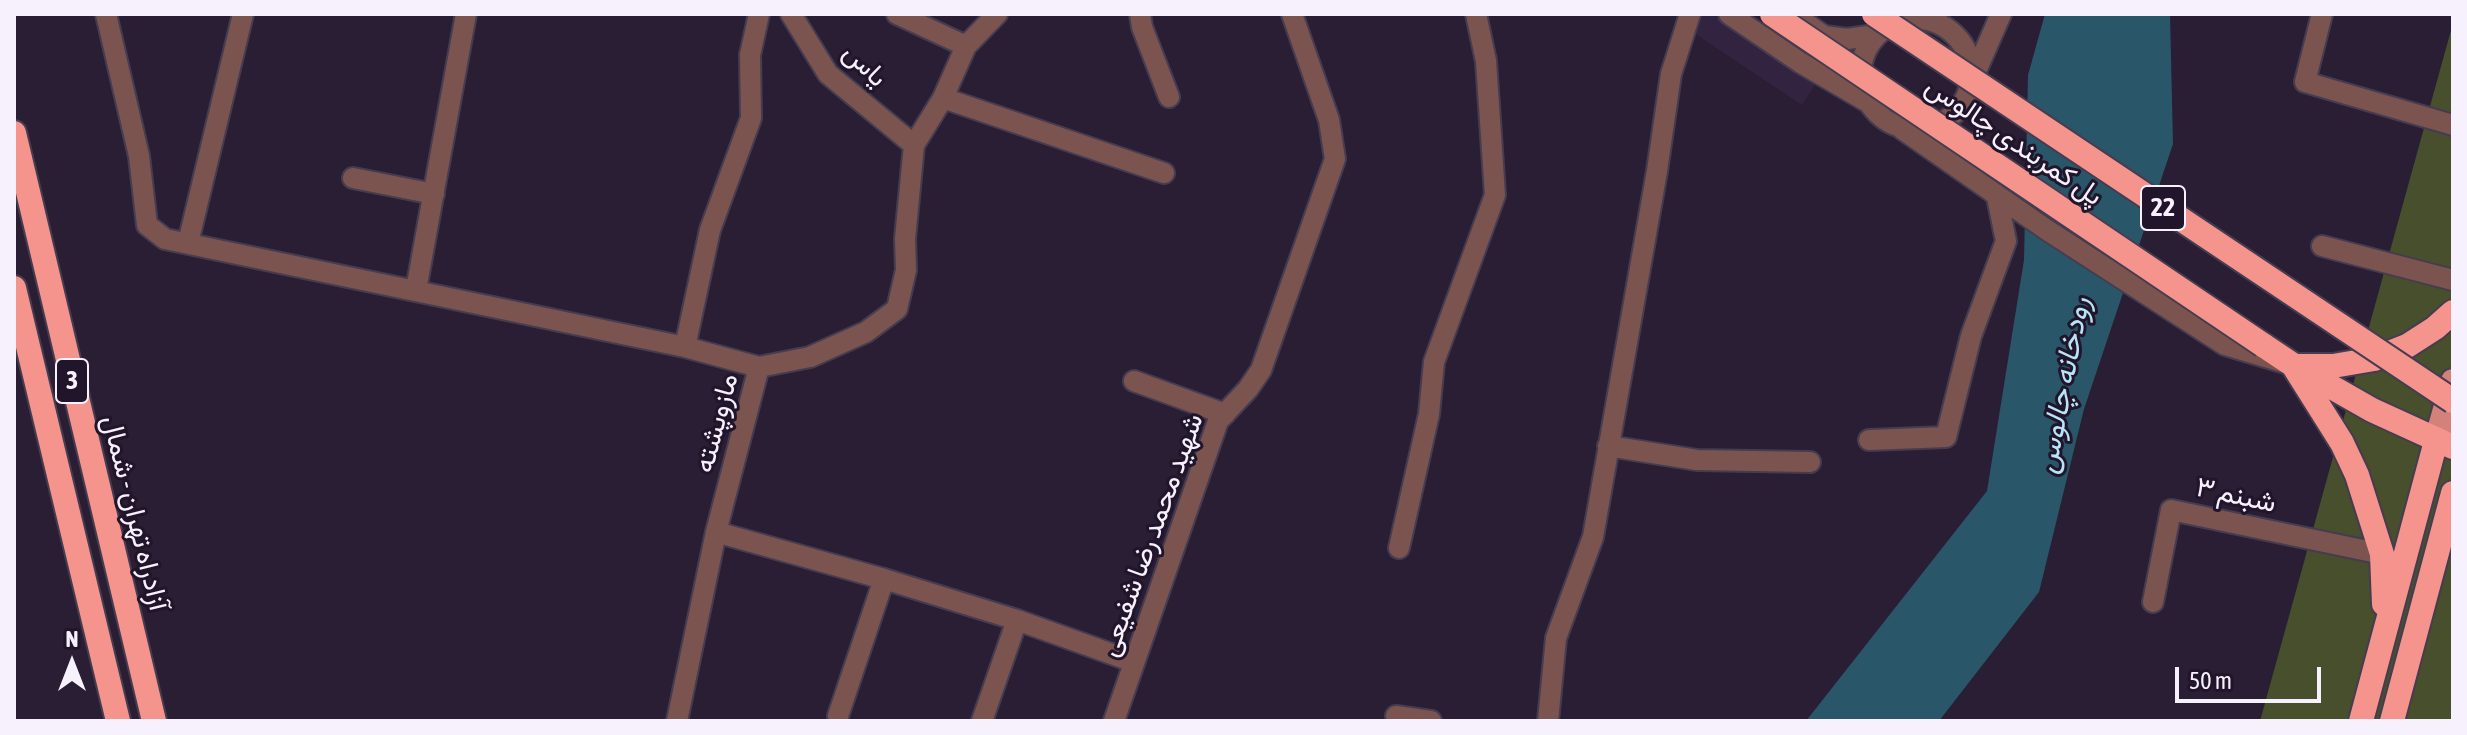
<!DOCTYPE html>
<html>
<head>
<meta charset="utf-8">
<style>
  body { margin:0 }
  #map { position:relative; width:2467px; height:735px; overflow:hidden; background:#291e34; font-family:"Asap Condensed",sans-serif }
  canvas { display:block }
  .frame { position:absolute; inset:0; border:16px solid #f7f1fd; pointer-events:none }
  .north { position:absolute; left:32px; top:623px; width:80px; height:80px; -webkit-text-stroke:6px #20152a; paint-order:stroke; rotate:0deg; font-size:22px; font-weight:700; line-height:32px; text-align:center; color:#f7f1fd }
  .north::after { content:''; display:block; margin:auto; width:28px; height:36px; background:#f7f1fd; clip-path:polygon(50% 0,100% 100%,50% 72%,0 100%) }
  .scale { position:absolute; left:2175px; top:667px; width:146px; height:36px; box-sizing:border-box; border:4px solid #f7f1fd; border-top:0; padding-left:10px; font-size:24px; line-height:28px; white-space:nowrap; color:#f7f1fd; -webkit-text-stroke:6px #20152a; paint-order:stroke }
</style>
</head>
<body>
<div id="map">
<canvas width="2467" height="735"></canvas>
<div class="frame"></div>
<div class="north">N</div>
<div class="scale">50 m</div>
</div>
<script>
const c = document.querySelector('canvas').getContext('2d');
c.lineJoin = 'round';
function fillPath(path, color) { c.fillStyle = color; c.fill(path, 'evenodd'); }
const poly = rows => new Path2D(rows.map(r => 'M' + r).join(''));
function stroke(path, color, width, dash) { c.strokeStyle = color; c.lineWidth = width; c.lineCap = dash ? 'butt' : 'round'; c.setLineDash(dash || []); c.stroke(path); }
function drawText(font, color, halo, rows, align = 'center') {
  c.font = font + ' "Asap Condensed",Vazirmatn,sans-serif'; c.lineWidth = 6; c.setLineDash([]); c.textBaseline = 'middle'; c.strokeStyle = halo; c.fillStyle = color; for (const [text, x, y, turn = 0] of rows) {
    c.save(); c.translate(x, y); c.rotate((+turn || 0) * Math.PI / 180); c.textAlign = isNaN(turn) ? turn : align; if (halo) c.strokeText(text, 0, 0); c.fillText(text, 0, 0); c.restore();
  }
}
fillPath(poly([
  [1703,14,1712,14,1816,83,1802,105,1691,31]
]), '#322440');
fillPath(poly([
  [2453,23,2453,721,2260,721]
]), '#474f2d');
fillPath(poly([
  [2045,14,2170,14,2173,144,2084,409,2039,592,1939,721,1806,721,1987,491,2024,260,2028,75]
]), '#2a5669');
const minor = poly([
  [106,14,139,156,147,225,165,239,685,347,759,367],
  [791,14,828,74,914,145],
  [897,14,966,46],
  [1140,14,1142,27,1169,97],
  [1729,14,1801,63,1866,101],
  [2322,14,2305,82,2453,125],
  '1861 74a55 55 0 1 1 110 0a55 55 0 1 1-110 0Z',
  [1804,22,1824,36,1847,39,1875,35],
  [1973,78,2001,14],
  [943,98,1164,173],
  [1902,129,2047,230,2225,345,2282,362],
  [353,178,434,194],
  [188,243,243,14],
  [2322,246,2453,280],
  [416,290,466,14],
  [685,347,710,230,751,118,750,55,759,14],
  [1134,381,1225,414],
  [1869,440,1946,437,1971,336,2006,241,1997,197],
  [1608,446,1697,460,1810,462],
  [716,532,884,579,1017,620,1134,662],
  [1399,548,1429,414,1434,362,1495,195,1486,61,1476,14],
  [2153,602,2171,510,2382,554],
  [838,716,884,579],
  [1396,716,1431,721],
  [677,721,716,532,759,367,810,357,866,332,897,309,906,270,905,239,914,145,943,98,966,46,997,14],
  [982,721,1017,620],
  [1114,721,1218,421,1248,389,1261,370,1335,159,1329,120,1292,14],
  [1548,721,1556,638,1593,537,1657,171,1671,74,1690,14]
]);
const major = poly([
  [2436,441,2453,381]
]);
const highway = poly([
  [14,133,154,721],
  [14,288,118,721],
  [2263,345,2293,365,2372,410,2453,447],
  [2293,365,2342,443,2357,475,2382,554,2384,604],
  [2298,366,2333,366,2374,359,2407,346,2435,328,2453,312],
  [2361,721,2436,441],
  [2392,721,2453,493]
]);
stroke(minor, '#463c50', 24);
stroke(major, '#463c50', 28);
stroke(highway, '#463c50', 28);
stroke(minor, '#7b5450', 20);
stroke(major, '#d2827b', 24);
stroke(highway, '#f5948c', 24);
const highwayBridge = poly([
  [1772,14,2263,345],
  [1874,14,2453,401]
]);
stroke(highwayBridge, '#463c50', 28, []);
stroke(highwayBridge, '#f5948c', 24);
for (const [x, y, w] of [
  [2163,208,44],
  [72,381,32]
]) { const box = new Path2D(); box.roundRect(x - w / 2, y - 22, w, 44, 6); c.fillStyle = '#20152a'; c.fill(box); stroke(box, '#f7f1fd', 2); }
drawText('bold 26px', '#f7f1fd', null, [
  ["22",2163,208],
  ["3",72,381]
]);
drawText('28px', '#f7f1fd', '#20152a', [
  ["یاس",865,65,44],
  ["پل کمربندی چالوس",2014,141,34],
  ["مازوپشته",716,423,-75],
  ["شبنم ۳",2236,495,12],
  ["آزادراه تهران - شمال",135,513,76],
  ["شهید محمد رضا شفیعی",1151,535,-70]
]);
drawText('italic 30px', '#b9e3f8', '#20152a', [
  ["رودخانه چالوس",2063,385,-79]
]);
</script>
</body>
</html>
